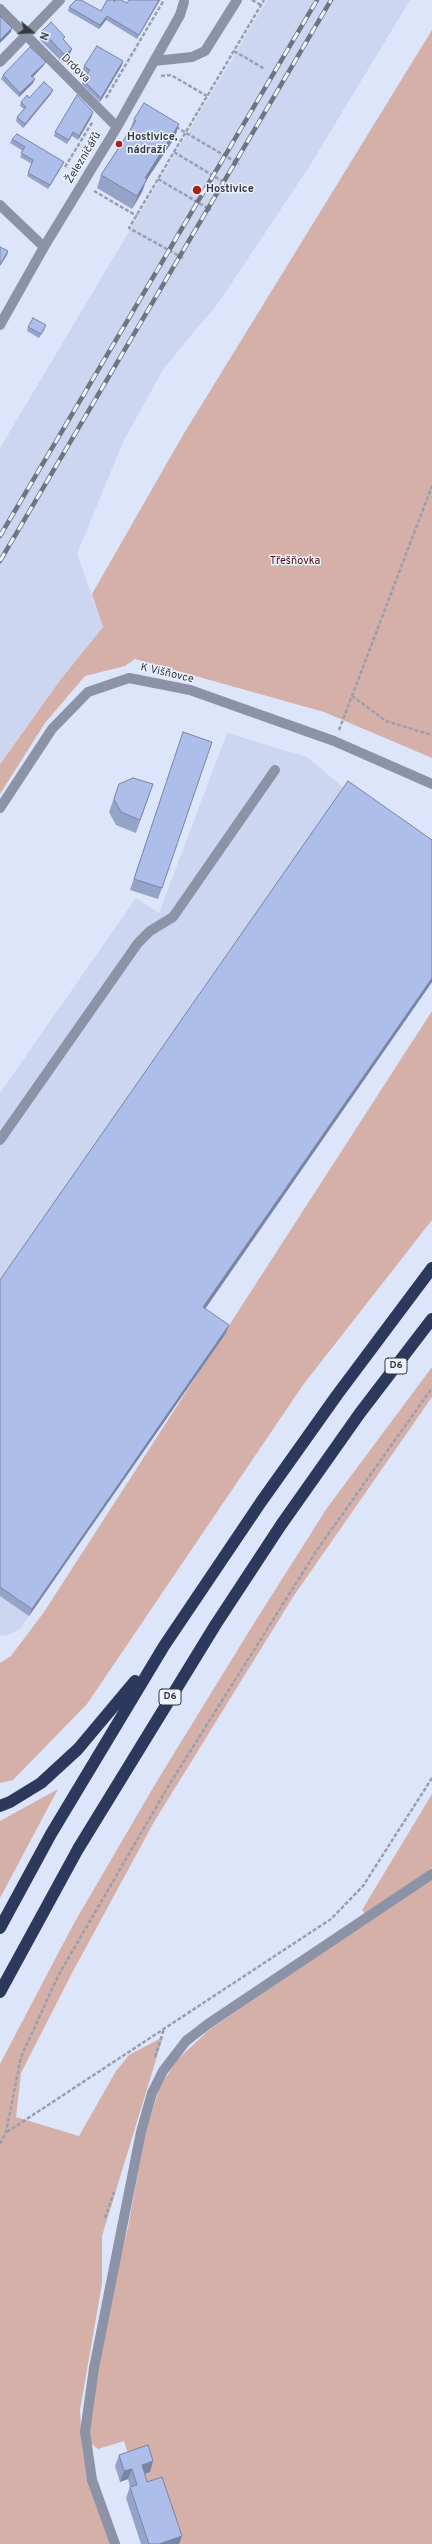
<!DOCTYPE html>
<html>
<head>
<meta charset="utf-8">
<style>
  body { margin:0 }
  #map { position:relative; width:432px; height:2544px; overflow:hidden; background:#dde5fa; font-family:Overpass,sans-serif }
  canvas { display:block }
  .north { position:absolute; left:12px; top:12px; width:40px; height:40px; -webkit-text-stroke:3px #edf2ff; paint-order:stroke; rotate:109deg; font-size:11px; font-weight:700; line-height:16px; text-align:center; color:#363941 }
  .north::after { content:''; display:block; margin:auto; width:14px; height:18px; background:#363941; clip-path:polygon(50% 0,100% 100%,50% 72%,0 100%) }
</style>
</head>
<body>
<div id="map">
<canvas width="432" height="2544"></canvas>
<div class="north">N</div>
</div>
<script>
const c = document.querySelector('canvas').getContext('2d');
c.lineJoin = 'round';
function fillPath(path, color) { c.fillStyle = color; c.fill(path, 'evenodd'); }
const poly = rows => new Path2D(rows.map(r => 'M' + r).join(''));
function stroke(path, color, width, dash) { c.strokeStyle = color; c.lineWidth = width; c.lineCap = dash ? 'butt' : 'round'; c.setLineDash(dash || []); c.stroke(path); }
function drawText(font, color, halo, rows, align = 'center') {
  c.font = font + ' Overpass,sans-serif'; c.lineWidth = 3; c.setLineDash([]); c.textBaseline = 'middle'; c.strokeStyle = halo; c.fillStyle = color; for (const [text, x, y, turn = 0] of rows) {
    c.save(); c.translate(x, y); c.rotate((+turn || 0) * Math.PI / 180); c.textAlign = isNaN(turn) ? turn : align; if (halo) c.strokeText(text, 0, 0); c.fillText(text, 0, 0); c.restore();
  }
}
fillPath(poly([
  [267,0,410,0,309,167,219,302,164,368,123,442,77,554,103,627,61,679,0,763,0,448],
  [227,733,307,757,345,789,432,849,432,982,201,1314,226,1333,20,1629,6,1636,0,1635,0,1093,136,898,159,913]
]), '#ccd6f1');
fillPath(poly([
  [432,30,432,758,324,712,135,659,125,666,85,676,45,723,0,794,0,764,61,679,103,627,92,594,183,435],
  [432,1011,432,1220,303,1385,87,1704,13,1780,0,1783,0,1663,11,1656,44,1612],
  [432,1367,432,1397,293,1597,154,1822,71,1975,21,2073,16,2117,79,2136,116,2071,129,2055,163,2037,102,2236,102,2284,80,2410,82,2448,86,2471,111,2544,0,2544,0,2064,73,1925,157,1781,256,1620,327,1508],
  [58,1789,0,1898,0,1821],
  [432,1794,432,1868,366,1915,362,1910],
  [432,1878,432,2544,177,2544,143,2492,138,2476,149,2472,128,2454,124,2441,98,2449,89,2442,88,2431,105,2321,128,2227,146,2131,159,2089,176,2061,209,2030]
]), '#d5b0a9');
stroke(poly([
  [252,0,261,5],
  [234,51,265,69],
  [161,76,171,75,207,96],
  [106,98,164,0],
  [176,127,239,164],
  [174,152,227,184],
  [65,167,93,121],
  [158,179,211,210],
  [94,191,137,216],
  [183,258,129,228,264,0],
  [352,696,386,721,432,735],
  [339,730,432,486],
  [155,2057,164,2029],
  [7,2132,331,1919,363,1886,432,1778],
  [0,2144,6,2132,21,2057,58,1976,169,1785,317,1550,432,1388],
  [105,2218,114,2192]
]), '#999faf', 2.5, [4, 2]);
stroke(poly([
  [0,9,117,127],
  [154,61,192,57,205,51,237,0],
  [0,62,60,0],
  [0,205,44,247],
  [0,325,44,247,117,127,180,15,184,2],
  [0,808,52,729,88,692,129,678,190,690,334,741,432,784],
  [0,1140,138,943,150,931,173,917,275,770],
  [115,2544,92,2480,85,2432,94,2368,141,2132,152,2093,163,2071,186,2041,208,2024,432,1874]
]), '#8c93a6', 10);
stroke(poly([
  [0,1806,10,1802,41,1783,78,1749,135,1681],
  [0,1928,51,1834,164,1646,261,1502,337,1395,432,1268],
  [0,1992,78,1849,216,1624,281,1525,360,1413,432,1319]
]), '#2c385c', 12);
const rail = poly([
  [0,536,317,0],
  [0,561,331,0]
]);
stroke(rail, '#707481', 4.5);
stroke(rail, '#edf2ff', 3, [9]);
fillPath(poly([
  [160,0,137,39,106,20,99,29,68,11,69,7,101,11,127,3],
  [42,31,64,40,72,49,69,56,63,63,39,39],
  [123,61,122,65,100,102,82,84,83,80,87,73,83,70,84,66],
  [44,65,33,77,33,83,19,97,1,79,3,75],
  [51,94,23,128,16,121,17,117,24,109,20,106,21,102,29,98],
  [92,116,78,140,72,136,67,144,54,136,55,132],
  [134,119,179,124,175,137,146,181,142,192,132,209,97,188,101,175,130,130],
  [12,139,64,162,62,166,48,189,27,176,32,164,20,157,23,151,10,143],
  [28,327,45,329,39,338,27,331],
  [180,743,162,888,158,899,130,890],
  [119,784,153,784,136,833,116,825,109,812],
  [432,840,432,982,205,1308,226,1333,29,1616,0,1596,0,1280],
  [119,2455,150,2472,144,2474,147,2482,182,2536,179,2544,141,2544,126,2498,130,2487,128,2479,120,2482,115,2466]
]), '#96a3c9');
fillPath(poly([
  [159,0,160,0,137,39,139,35],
  [107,16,106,20,99,29,100,25],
  [12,28,11,32,0,43,0,40],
  [72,49,69,56,63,63,65,55],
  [123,61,122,65,100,102,101,98],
  [46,62,44,65,30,80,31,76],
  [35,79,33,83,19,97,20,93],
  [53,90,51,94,23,128,25,124],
  [93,112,92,116,78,140,79,136],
  [179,124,175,137,146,181,142,192,132,209,145,178],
  [64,162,62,166,48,189,50,185],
  [8,251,7,255,0,266,0,265],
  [432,978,432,982,201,1315,203,1307],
  [229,1325,226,1333,29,1616,32,1609],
  [153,2461,150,2472,138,2476,142,2465],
  [132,2469,128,2479,120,2482,124,2471],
  [182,2536,179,2544,159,2544]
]), '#7a85a4');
const building = poly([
  [76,0,81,0,101,11,107,0,115,0,114,2,115,0,121,0,127,3,129,0,159,0,139,35,107,16,100,25,69,7,76,0],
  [0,16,12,28,0,40,0,16],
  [51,22,65,37,63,39,72,49,65,55,42,31,51,22],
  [97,46,123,61,101,98,83,80,90,70,84,66,97,46],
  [30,47,46,62,31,76,35,79,20,93,3,75,30,47],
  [44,82,53,90,25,124,17,117,26,107,21,102,27,95,29,98,44,82],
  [77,95,93,112,79,136,73,132,69,140,55,132,77,95],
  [144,103,179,124,145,178,147,179,137,196,101,175,136,121,134,119,144,103],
  [17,134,64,162,50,185,28,173,33,160,21,153,25,147,12,139,17,134],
  [0,247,8,251,0,265,0,247],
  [33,318,46,325,41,334,28,327,33,318],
  [183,732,212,742,162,888,134,879,183,732],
  [133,778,153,784,140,820,121,812,114,799,119,784,133,778],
  [348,781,432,840,432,978,203,1307,229,1325,32,1609,0,1587,0,1280,348,781],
  [148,2445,153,2461,142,2465,147,2482,162,2477,182,2536,159,2544,149,2544,130,2487,137,2485,132,2469,124,2471,119,2455,148,2445]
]);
fillPath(building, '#aebeea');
stroke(building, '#7a85a4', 1);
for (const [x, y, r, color] of [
  [119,144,4,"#af2014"],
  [197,190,5,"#af2014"]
]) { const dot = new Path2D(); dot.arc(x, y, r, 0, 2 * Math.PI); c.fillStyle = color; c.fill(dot); stroke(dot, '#edf2ff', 1.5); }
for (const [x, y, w] of [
  [396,1366,22],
  [170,1697,22]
]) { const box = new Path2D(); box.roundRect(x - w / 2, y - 8, w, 16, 3); c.fillStyle = '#edf2ff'; c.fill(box); stroke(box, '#363941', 1); }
drawText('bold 10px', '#363941', null, [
  ["D6",396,1366],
  ["D6",170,1697]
]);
drawText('11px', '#363941', '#edf2ff', [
  ["Drdova",75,69,45],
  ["Železničářů",84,158,-59],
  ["K Višňovce",167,674,13]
]);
drawText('bold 11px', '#363941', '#edf2ff', [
  ["Hostivice,",127,138],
  ["nádraží",127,151],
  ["Hostivice",206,190]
], 'left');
drawText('11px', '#4f100a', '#edf2ff', [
  ["Třešňovka",295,562]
]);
</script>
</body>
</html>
